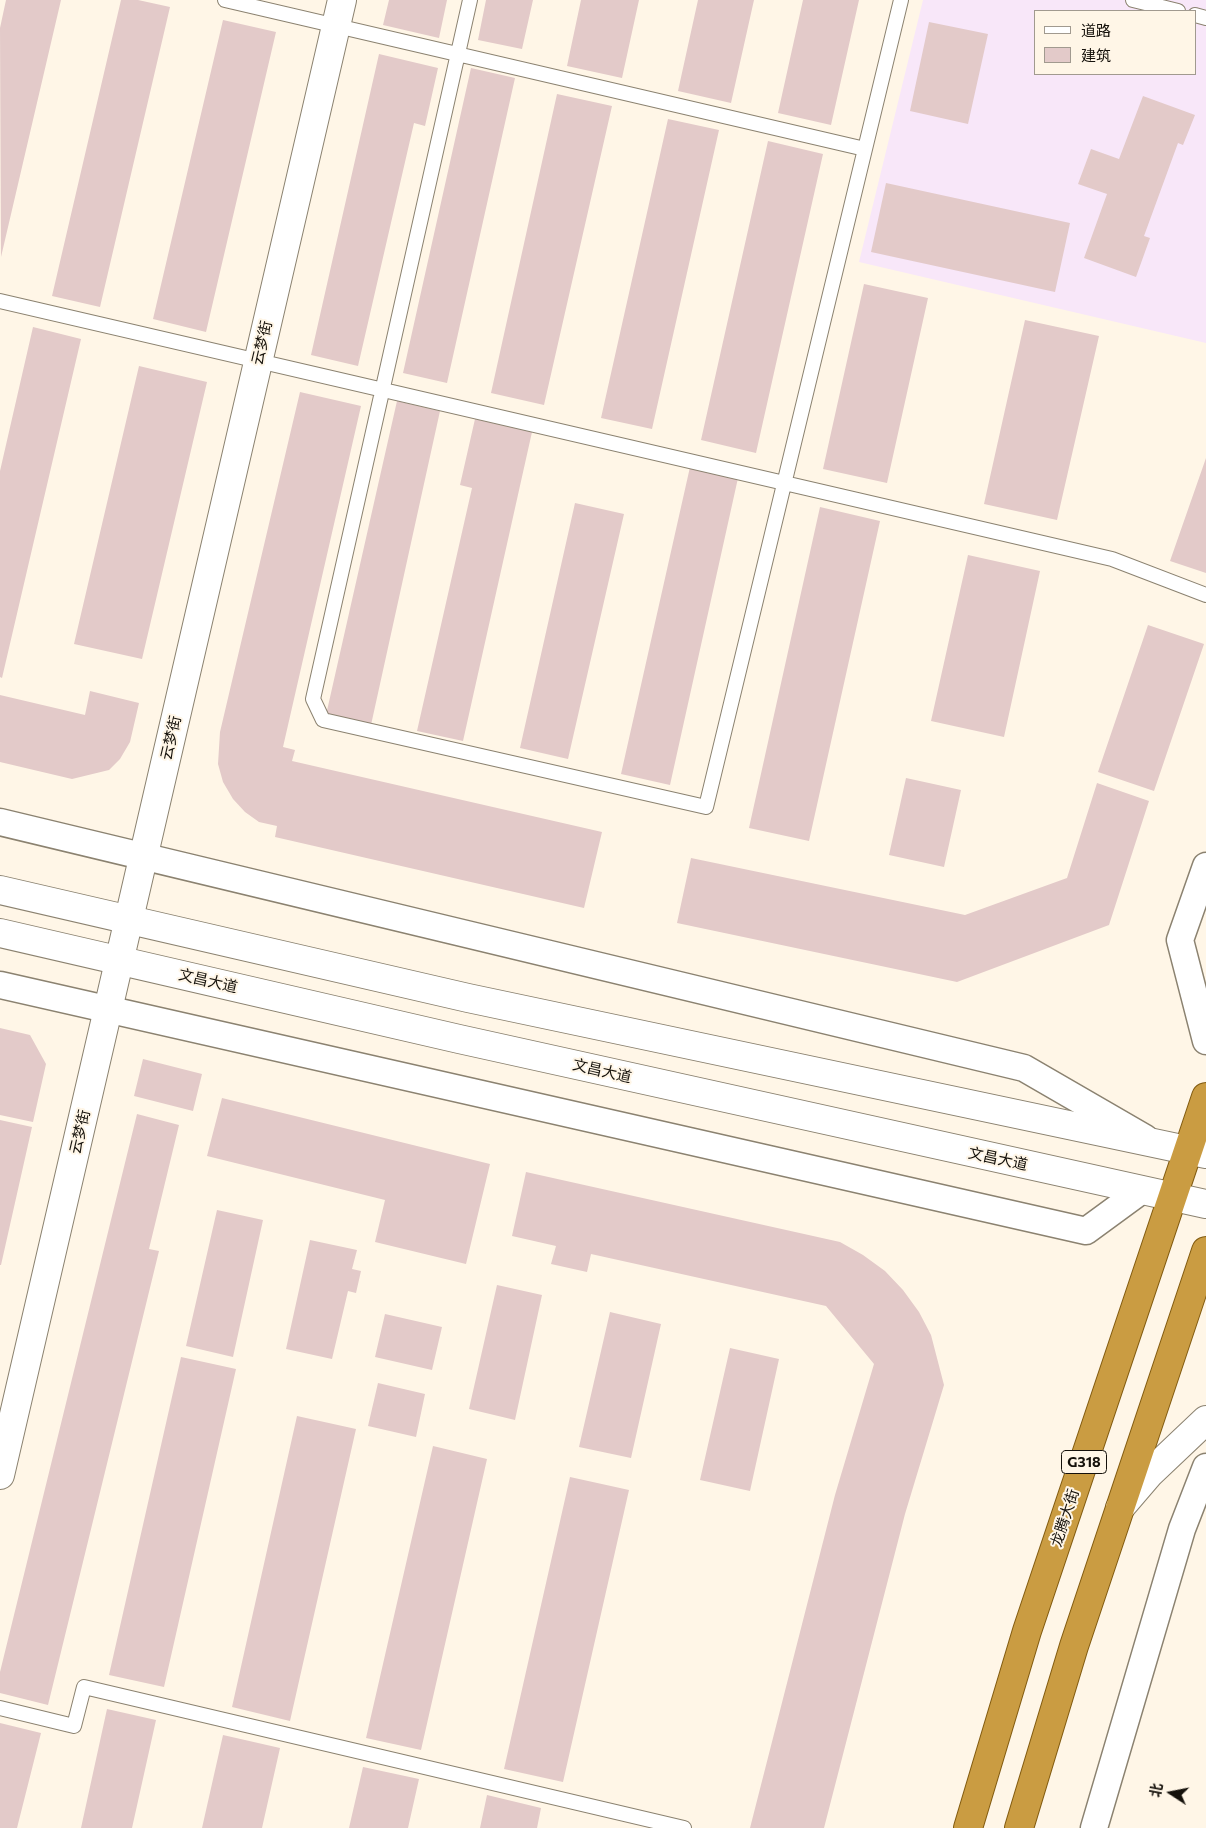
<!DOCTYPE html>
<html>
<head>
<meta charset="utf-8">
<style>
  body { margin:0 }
  #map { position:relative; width:1206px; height:1828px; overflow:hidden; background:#fff6e7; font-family:Commissioner,"Noto Sans SC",sans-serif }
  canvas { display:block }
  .legend { position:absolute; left:1034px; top:10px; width:162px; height:65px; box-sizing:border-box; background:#fff6e7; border:1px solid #a19a8f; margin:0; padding:6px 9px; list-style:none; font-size:15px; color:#15110b }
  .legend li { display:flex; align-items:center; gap:10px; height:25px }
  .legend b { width:25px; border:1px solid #a19a8f }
  .north { position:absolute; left:1146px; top:1768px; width:50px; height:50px; -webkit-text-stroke:4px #fff6e7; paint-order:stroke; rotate:281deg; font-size:14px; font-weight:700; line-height:20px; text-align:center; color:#15110b }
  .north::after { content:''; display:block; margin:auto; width:18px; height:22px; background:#15110b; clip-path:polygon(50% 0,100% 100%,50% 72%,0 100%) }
</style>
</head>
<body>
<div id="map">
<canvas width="1206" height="1828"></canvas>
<ul class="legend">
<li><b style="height:6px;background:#fff"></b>道路</li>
<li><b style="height:14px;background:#e3cac9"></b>建筑</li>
</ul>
<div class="north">北</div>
</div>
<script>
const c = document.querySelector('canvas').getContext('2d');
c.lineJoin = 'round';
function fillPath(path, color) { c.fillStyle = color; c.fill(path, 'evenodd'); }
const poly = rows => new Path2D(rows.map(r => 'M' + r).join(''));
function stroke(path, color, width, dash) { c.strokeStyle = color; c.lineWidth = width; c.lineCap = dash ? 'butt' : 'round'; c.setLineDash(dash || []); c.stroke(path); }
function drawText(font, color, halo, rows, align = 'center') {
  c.font = font + ' Commissioner,"Noto Sans SC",sans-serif'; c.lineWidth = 4; c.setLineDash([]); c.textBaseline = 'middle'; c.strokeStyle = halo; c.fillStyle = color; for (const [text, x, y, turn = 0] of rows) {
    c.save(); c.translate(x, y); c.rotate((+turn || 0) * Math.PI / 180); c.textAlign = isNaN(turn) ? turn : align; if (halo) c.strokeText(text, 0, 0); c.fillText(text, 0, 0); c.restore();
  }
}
fillPath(poly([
  [923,0,1206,0,1206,343,859,262],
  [1035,11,1195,11,1195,74,1035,74]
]), '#f8e7f9');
fillPath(poly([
  [6,0,61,0,1,257,0,28],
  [121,0,138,0,170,7,100,307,52,296],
  [389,0,447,0,439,38,383,25],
  [486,0,533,0,522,49,478,40],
  [581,0,639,0,622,78,567,66],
  [698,0,754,0,731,103,678,91],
  [803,0,859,0,831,125,778,113],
  [223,20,276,32,206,332,153,319],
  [929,22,988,34,968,124,910,111],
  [379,54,438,68,425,126,414,123,358,366,311,355],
  [471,68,515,78,447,383,403,373],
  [557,94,612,106,544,405,491,393],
  [1143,96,1195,115,1183,145,1178,143,1144,236,1150,238,1136,277,1084,258,1107,194,1078,184,1091,149,1119,159],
  [668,119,719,130,652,429,601,418],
  [768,141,823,154,756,453,701,440],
  [886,183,1070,223,1055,292,871,252],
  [864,284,928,298,887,483,823,469],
  [1025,320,1099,336,1057,520,984,504],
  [33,327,81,339,2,678,0,677,0,471],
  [139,366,207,382,142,659,74,644],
  [300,392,361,406,283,747,295,750,292,761,602,832,584,908,275,837,277,826,259,822,245,812,233,799,223,782,218,764,220,732],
  [397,401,440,411,371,725,326,715],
  [475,419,532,432,463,741,417,731,472,488,460,485],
  [1206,458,1206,573,1170,561],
  [690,467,738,478,670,785,621,774],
  [575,503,624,514,568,759,520,748],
  [820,507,880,521,809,841,749,828],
  [968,555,1040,571,1004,737,931,721],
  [1148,625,1204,644,1154,791,1098,772],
  [90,691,139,703,130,742,120,759,109,770,72,779,0,762,0,695,85,715],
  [906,778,961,790,944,867,889,855],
  [1097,783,1149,801,1109,925,957,982,677,923,691,858,965,915,1067,878],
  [0,1028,30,1035,46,1064,33,1122,0,1115],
  [143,1059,202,1074,193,1111,134,1096],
  [222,1098,490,1164,466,1264,375,1242,385,1200,207,1156],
  [137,1114,179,1125,149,1249,159,1251,48,1705,0,1693,0,1672],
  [0,1120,32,1127,1,1265,0,1265],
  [526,1172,840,1242,863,1255,885,1271,903,1290,919,1312,931,1335,944,1385,905,1514,824,1828,750,1828,835,1495,874,1364,826,1306,591,1254,587,1272,551,1264,556,1246,512,1236],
  [217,1210,263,1220,233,1357,186,1346],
  [310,1240,357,1250,352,1269,361,1271,356,1293,348,1291,332,1359,286,1349],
  [497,1285,542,1295,515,1420,469,1409],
  [610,1312,661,1324,631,1458,579,1447],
  [385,1314,442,1327,432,1370,375,1357],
  [730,1348,779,1359,750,1491,700,1480],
  [181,1357,236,1369,164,1687,109,1675],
  [378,1383,425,1394,416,1437,368,1426],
  [297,1416,356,1429,290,1721,232,1707],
  [433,1446,487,1459,421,1750,366,1738],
  [570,1477,629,1490,563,1782,504,1769],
  [107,1709,156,1720,132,1828,81,1828],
  [0,1723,41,1733,17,1828,0,1828],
  [223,1735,280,1748,262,1828,202,1828],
  [363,1767,419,1779,408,1828,349,1828],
  [487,1795,541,1808,537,1828,480,1828]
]), '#e3cac9');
const service = poly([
  [225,0,865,149],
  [470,0,313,699,323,720,706,807,901,0],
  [1133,0,1178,11],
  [1195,15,1206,18],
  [0,301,1112,559,1206,595],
  [0,1708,74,1726,84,1687,684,1828]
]);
const minor = poly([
  [0,822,1024,1068,1145,1138],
  [1206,866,1180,940,1206,1041],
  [0,985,1086,1231,1142,1190],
  [1094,1828,1182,1529,1206,1467]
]);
const tertiary = poly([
  [0,1475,342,0]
]);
const secondary = poly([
  [0,890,468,998,1206,1154],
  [0,933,459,1039,1206,1204],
  [1120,1508,1150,1473,1206,1420]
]);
const trunk = poly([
  [968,1828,1027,1631,1206,1097],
  [1019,1828,1074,1646,1206,1251]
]);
stroke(service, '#8b8270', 16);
stroke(minor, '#8b8270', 29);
stroke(tertiary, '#8b8270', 30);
stroke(secondary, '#8b8270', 30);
stroke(trunk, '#825b10', 30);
stroke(service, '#fff', 14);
stroke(minor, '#fff', 26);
stroke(tertiary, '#fff', 28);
stroke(secondary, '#fff', 28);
stroke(trunk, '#ca9c42', 28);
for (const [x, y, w] of [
  [1084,1462,45]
]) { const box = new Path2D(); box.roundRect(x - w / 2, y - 11.5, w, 23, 4); c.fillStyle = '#fff6e7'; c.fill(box); stroke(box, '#15110b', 1); }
drawText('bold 14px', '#15110b', null, [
  ["G318",1084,1462]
]);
drawText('15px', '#15110b', '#fff6e7', [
  ["云梦街",262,343,-77],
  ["云梦街",171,738,-77],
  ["文昌大道",208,981,13],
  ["文昌大道",602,1071,13],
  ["云梦街",80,1132,-77],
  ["文昌大道",998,1159,12],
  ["龙腾大街",1065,1518,-72]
]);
</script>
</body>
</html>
